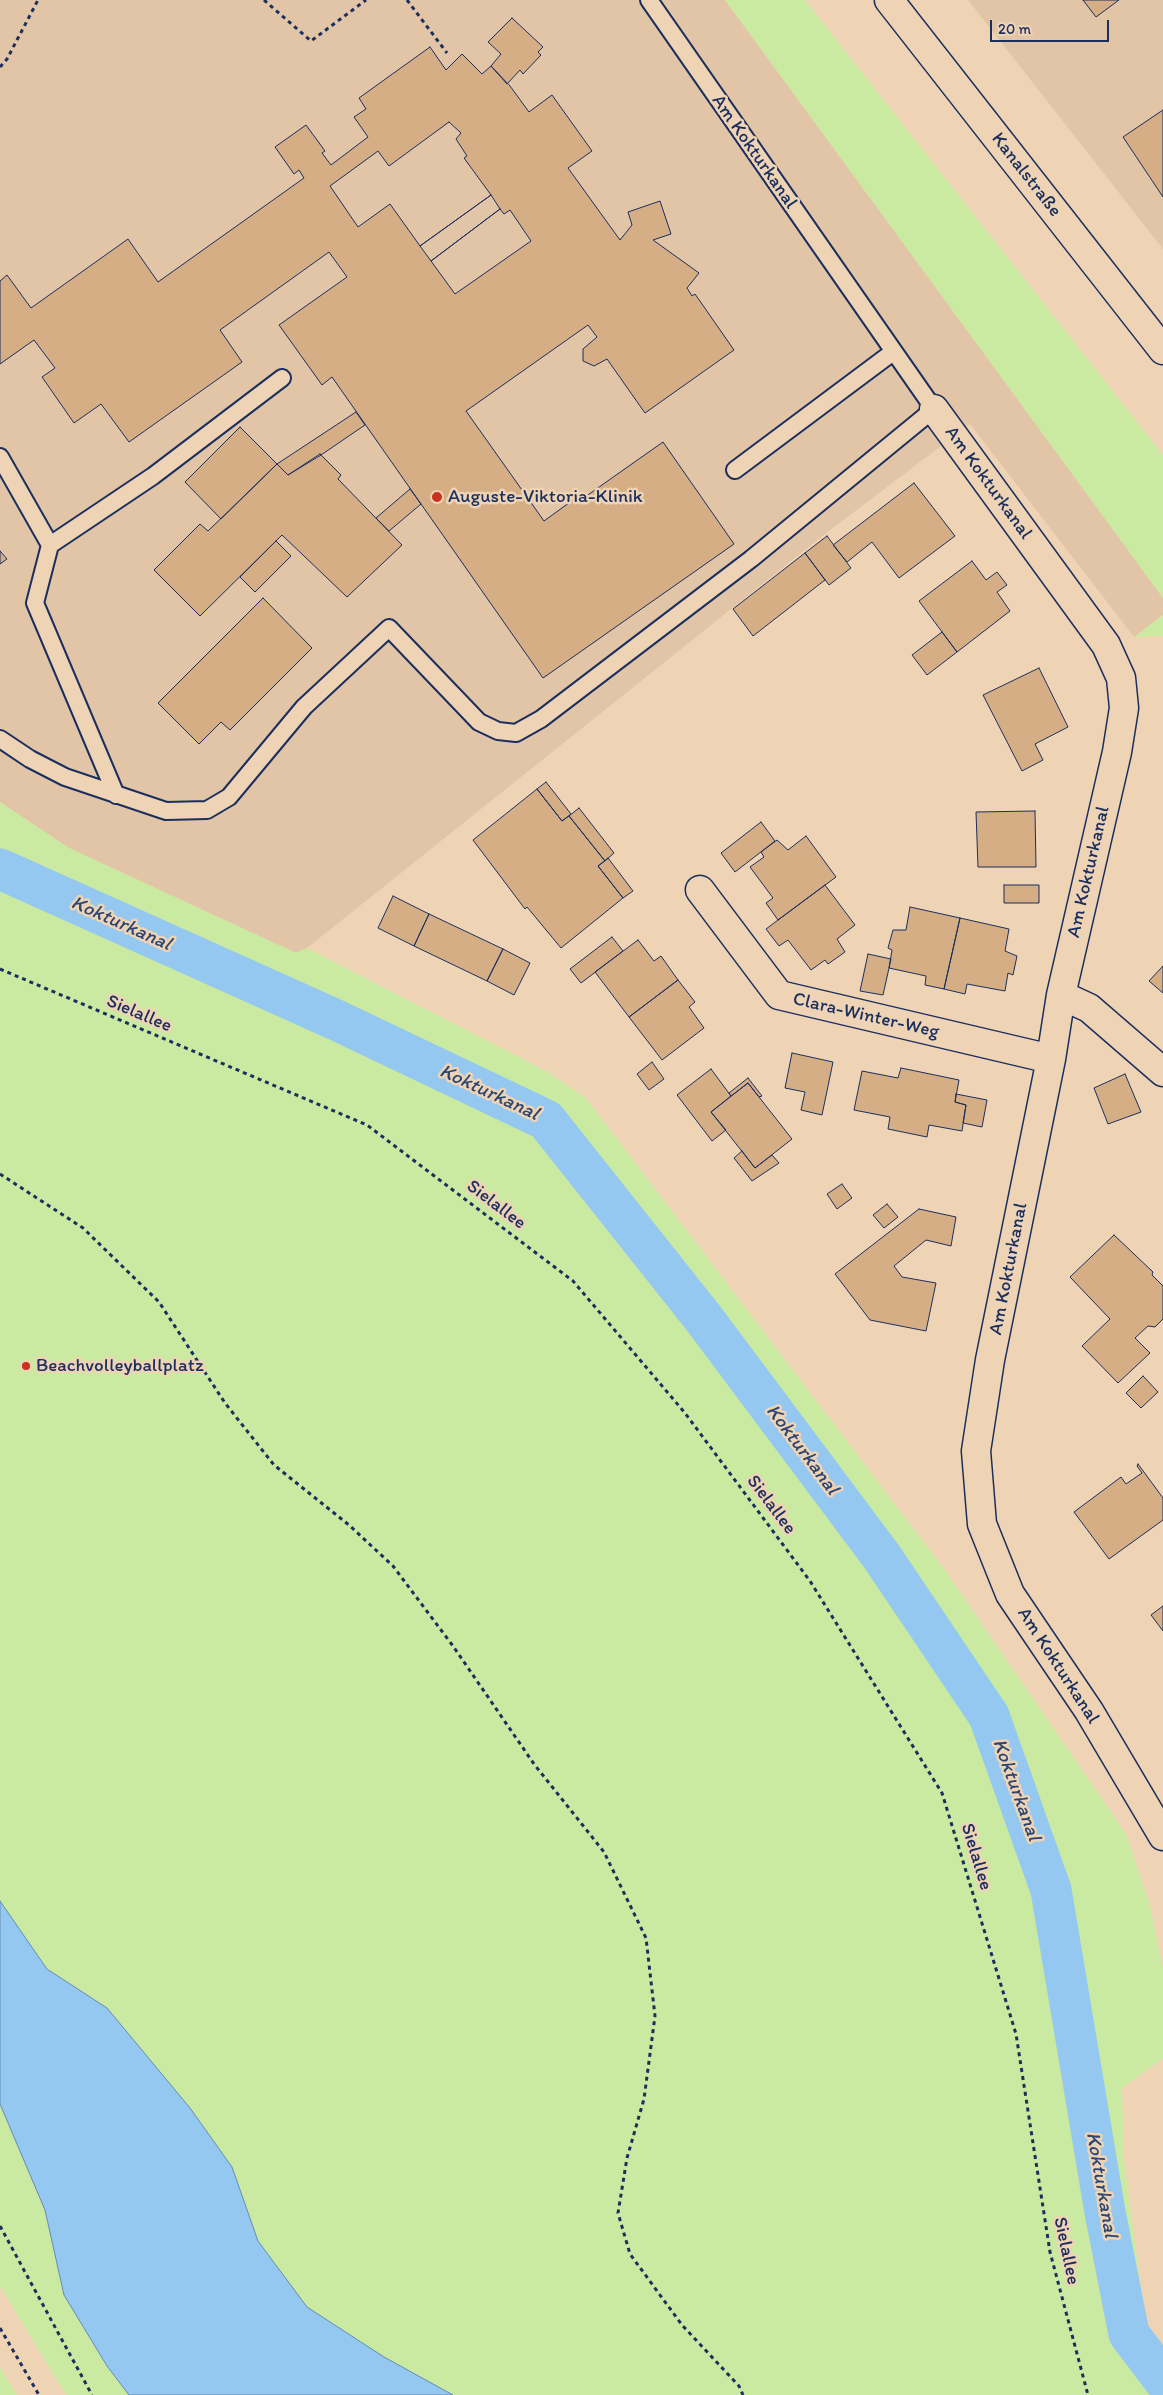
<!DOCTYPE html>
<html>
<head>
<meta charset="utf-8">
<style>
  body { margin:0 }
  #map { position:relative; width:1163px; height:2395px; overflow:hidden; background:#eed3b5; font-family:Itim,sans-serif }
  canvas { display:block }
  .scale { position:absolute; left:990px; top:20px; width:119px; height:22px; box-sizing:border-box; border:2px solid #1b2f5e; border-top:0; padding-left:6px; font-size:15px; line-height:18px; white-space:nowrap; color:#1b2f5e; -webkit-text-stroke:4px #eed3b5; paint-order:stroke }
</style>
</head>
<body>
<div id="map">
<canvas width="1163" height="2395"></canvas>
<div class="scale">20 m</div>
</div>
<script>
const c = document.querySelector('canvas').getContext('2d');
c.lineJoin = 'round';
function fillPath(path, color) { c.fillStyle = color; c.fill(path, 'evenodd'); }
const poly = rows => new Path2D(rows.map(r => 'M' + r).join(''));
function stroke(path, color, width, dash) { c.strokeStyle = color; c.lineWidth = width; c.lineCap = dash ? 'butt' : 'round'; c.setLineDash(dash || []); c.stroke(path); }
function drawText(font, color, halo, rows, align = 'center') {
  c.font = font + ' Itim,sans-serif'; c.lineWidth = 5; c.setLineDash([]); c.textBaseline = 'middle'; c.strokeStyle = halo; c.fillStyle = color; for (const [text, x, y, turn = 0] of rows) {
    c.save(); c.translate(x, y); c.rotate((+turn || 0) * Math.PI / 180); c.textAlign = isNaN(turn) ? turn : align; if (halo) c.strokeText(text, 0, 0); c.fillText(text, 0, 0); c.restore();
  }
}
fillPath(poly([
  [0,0,725,0,1163,598,1163,615,1134,637,970,424,825,534,307,948,296,953,69,848,0,802],
  [968,0,1163,0,1163,249]
]), '#e2c5a6');
fillPath(poly([
  [725,0,805,0,1163,455,1163,598],
  [1163,615,1163,636,1134,637],
  [0,802,69,848,296,953,307,948,546,1071,586,1098,945,1570,1126,1834,1150,1906,1163,1969,1163,2058,1122,2088,1124,2160,1146,2326,1163,2349,1163,2395,453,2395,384,2357,307,2307,258,2241,232,2167,108,2008,47,1969,0,1901],
  [0,2104,45,2210,64,2295,107,2366,129,2395,66,2395,0,2286],
  [0,2367,17,2395,0,2395]
]), '#cae9a1');
const water = poly([
  [0,1901,47,1969,107,2008,190,2108,232,2167,258,2241,307,2307,384,2357,453,2395,129,2395,107,2366,64,2295,45,2210,0,2104,0,1901]
]);
fillPath(water, '#94c8f1');
stroke(water, '#648bb6', 1);
stroke(poly([
  [0,869,334,1019,546,1120,704,1319,882,1557,989,1716,1051,1890,1105,2212,1129,2334,1163,2379]
]), '#94c8f1', 41);
const building = poly([
  [1083,0,1119,0,1096,17,1083,0],
  [512,18,543,47,538,52,541,55,523,74,520,70,507,84,491,66,501,54,488,42,512,18],
  [430,47,446,70,462,54,482,74,491,66,510,86,529,112,552,95,592,151,568,168,620,240,632,225,628,212,660,201,671,234,653,240,699,273,687,288,692,296,695,294,734,350,645,413,607,359,594,366,583,361,583,349,597,337,588,325,466,411,544,521,573,500,575,504,663,442,734,544,543,678,332,377,322,385,279,325,347,277,329,252,220,330,242,362,129,442,101,404,74,423,42,377,55,368,34,340,0,364,0,281,7,275,31,308,128,239,158,282,304,178,299,170,294,174,275,147,306,125,325,151,322,153,331,165,368,137,354,117,366,109,359,98,430,47],
  [449,122,461,133,456,139,467,156,464,158,491,195,420,246,390,204,358,227,330,186,378,151,389,166,449,122],
  [500,209,504,214,510,210,531,241,455,294,431,261,500,209],
  [1163,110,1163,197,1123,137,1163,110],
  [491,195,500,209,431,261,420,246,491,195],
  [356,412,365,425,321,455,288,475,277,464,356,412],
  [240,427,277,464,221,519,185,482,240,427],
  [320,454,341,475,338,479,402,545,347,597,282,535,200,616,154,570,200,524,208,531,277,464,288,475,320,454],
  [914,483,955,536,899,578,872,542,847,562,833,545,914,483],
  [410,489,421,504,389,531,376,518,410,489],
  [827,536,851,568,829,585,805,553,827,536],
  [276,541,291,556,255,592,240,577,276,541],
  [0,551,7,559,0,564,0,551],
  [805,553,825,580,753,636,733,609,805,553],
  [972,561,986,580,997,572,1007,585,997,592,1010,611,957,652,919,601,972,561],
  [263,598,312,648,230,730,221,722,199,744,158,703,263,598],
  [942,632,957,652,927,675,912,655,942,632],
  [1039,668,1068,727,1035,744,1043,760,1022,771,983,695,1039,668],
  [546,782,571,814,562,821,537,789,546,782],
  [537,789,562,821,569,816,605,861,598,866,623,898,561,948,527,907,525,909,473,840,537,789],
  [579,808,614,853,605,861,569,816,579,808],
  [1035,811,1036,867,978,867,976,812,1035,811],
  [761,822,775,841,735,872,721,853,761,822],
  [806,836,836,877,778,920,766,903,773,898,750,867,764,857,761,852,777,840,788,850,806,836],
  [608,858,633,891,623,898,598,866,608,858],
  [825,885,855,925,837,939,845,952,828,964,825,960,811,970,788,940,779,946,766,929,825,885],
  [1004,885,1039,885,1039,903,1004,903,1004,885],
  [393,896,429,914,414,946,378,928,393,896],
  [910,907,960,918,944,989,925,985,926,976,889,968,892,950,888,948,893,930,906,930,910,907],
  [429,914,503,949,487,981,414,946,429,914],
  [960,918,1009,929,1005,951,1017,956,1013,975,1008,973,1005,991,967,984,965,994,944,989,960,918],
  [612,937,623,951,581,983,570,969,612,937],
  [638,940,654,961,661,956,678,980,629,1017,595,972,638,940],
  [503,949,530,963,514,995,487,981,503,949],
  [868,954,891,959,883,995,860,991,868,954],
  [1163,966,1163,993,1149,981,1163,966],
  [678,980,695,1002,689,1007,704,1028,662,1060,629,1017,678,980],
  [792,1053,833,1062,822,1115,801,1110,805,1092,785,1088,792,1053],
  [652,1062,664,1079,649,1090,637,1074,652,1062],
  [901,1068,959,1080,955,1102,966,1105,962,1131,929,1125,927,1137,888,1129,890,1117,854,1110,862,1071,898,1078,901,1068],
  [711,1069,731,1096,711,1112,726,1130,712,1141,677,1095,711,1069],
  [1125,1074,1141,1112,1108,1124,1094,1088,1125,1074],
  [748,1078,762,1096,759,1097,748,1083,731,1096,729,1093,748,1078],
  [748,1083,792,1139,755,1168,711,1112,748,1083],
  [956,1094,987,1100,982,1127,963,1123,966,1105,955,1102,956,1094],
  [742,1151,755,1168,772,1155,779,1163,752,1181,734,1158,742,1151],
  [842,1184,852,1198,837,1209,827,1194,842,1184],
  [887,1204,898,1217,884,1228,873,1215,887,1204],
  [919,1209,956,1217,951,1246,926,1240,894,1266,902,1277,936,1283,926,1331,870,1320,835,1274,919,1209],
  [1114,1235,1153,1272,1152,1275,1163,1286,1163,1319,1155,1327,1148,1326,1135,1338,1150,1353,1118,1383,1082,1346,1110,1319,1070,1277,1114,1235],
  [1143,1376,1158,1392,1141,1408,1126,1393,1143,1376],
  [1138,1464,1163,1498,1163,1520,1109,1559,1074,1512,1121,1477,1126,1484,1142,1473,1137,1466,1138,1464],
  [1163,1606,1163,1631,1151,1615,1163,1606]
]);
fillPath(building, '#d5ae86');
stroke(building, '#1b2f5e', 1);
const lane = poly([
  [0,457,50,545],
  [735,470,893,352],
  [0,739,30,759,65,777,166,811,207,810,229,797,304,707,389,628,479,722,498,731,516,733,541,719,751,559,934,409,649,0],
  [116,795,35,603,50,545,153,476,282,378]
]);
const street = poly([
  [934,409,1106,645,1121,678,1124,708,1117,752,1061,995,1051,1059,990,1360,976,1451,982,1524,1010,1594,1089,1711,1163,1836],
  [700,890,779,995,1051,1059],
  [1061,995,1089,1008,1163,1072]
]);
const secondary = poly([
  [889,0,1163,350]
]);
stroke(lane, '#1b2f5e', 20);
stroke(street, '#1b2f5e', 31);
stroke(secondary, '#1b2f5e', 31);
stroke(poly([
  [264,0,311,41,366,0],
  [407,0,447,53],
  [0,67,7,59,38,0],
  [0,969,367,1125,573,1281,685,1413,810,1581,942,1793,1016,2034,1050,2252,1088,2395],
  [0,1174,83,1228,159,1302,225,1403,274,1465,349,1525,393,1566,453,1646,534,1764,604,1852,646,1938,655,2016,644,2099,627,2158,618,2213,630,2254,682,2325,739,2386,743,2395],
  [0,2226,92,2395],
  [0,2328,39,2395]
]), '#1b2f5e', 3, [4, 4]);
stroke(lane, '#eed3b5', 16);
stroke(street, '#eed3b5', 28);
stroke(secondary, '#eed3b5', 28);
for (const [x, y, r, color] of [
  [437,497,6,"#c8321e"],
  [26,1366,5,"#c8321e"]
]) { const dot = new Path2D(); dot.arc(x, y, r, 0, 2 * Math.PI); c.fillStyle = color; c.fill(dot); stroke(dot, '#eed3b5', 2); }
drawText('19px', '#1b2f5e', '#eed3b5', [
  ["Am Kokturkanal",754,152,55],
  ["Kanalstraße",1026,175,52],
  ["Am Kokturkanal",988,483,54],
  ["Am Kokturkanal",1089,872,-77],
  ["Sielallee",139,1014,23],
  ["Clara-Winter-Weg",866,1016,13],
  ["Sielallee",496,1205,37],
  ["Am Kokturkanal",1009,1269,-79],
  ["Sielallee",771,1505,53],
  ["Am Kokturkanal",1058,1666,57],
  ["Sielallee",976,1857,73],
  ["Sielallee",1066,2251,78]
]);
drawText('19px', '#1b2f5e', '#eed3b5', [
  ["Auguste-Viktoria-Klinik",448,497],
  ["Beachvolleyballplatz",36,1366]
], 'left');
drawText('italic 20px', '#2d4674', '#eed3b5', [
  ["Kokturkanal",121,924,24],
  ["Kokturkanal",489,1093,25],
  ["Kokturkanal",802,1450,53],
  ["Kokturkanal",1016,1790,70],
  ["Kokturkanal",1101,2185,80]
]);
</script>
</body>
</html>
